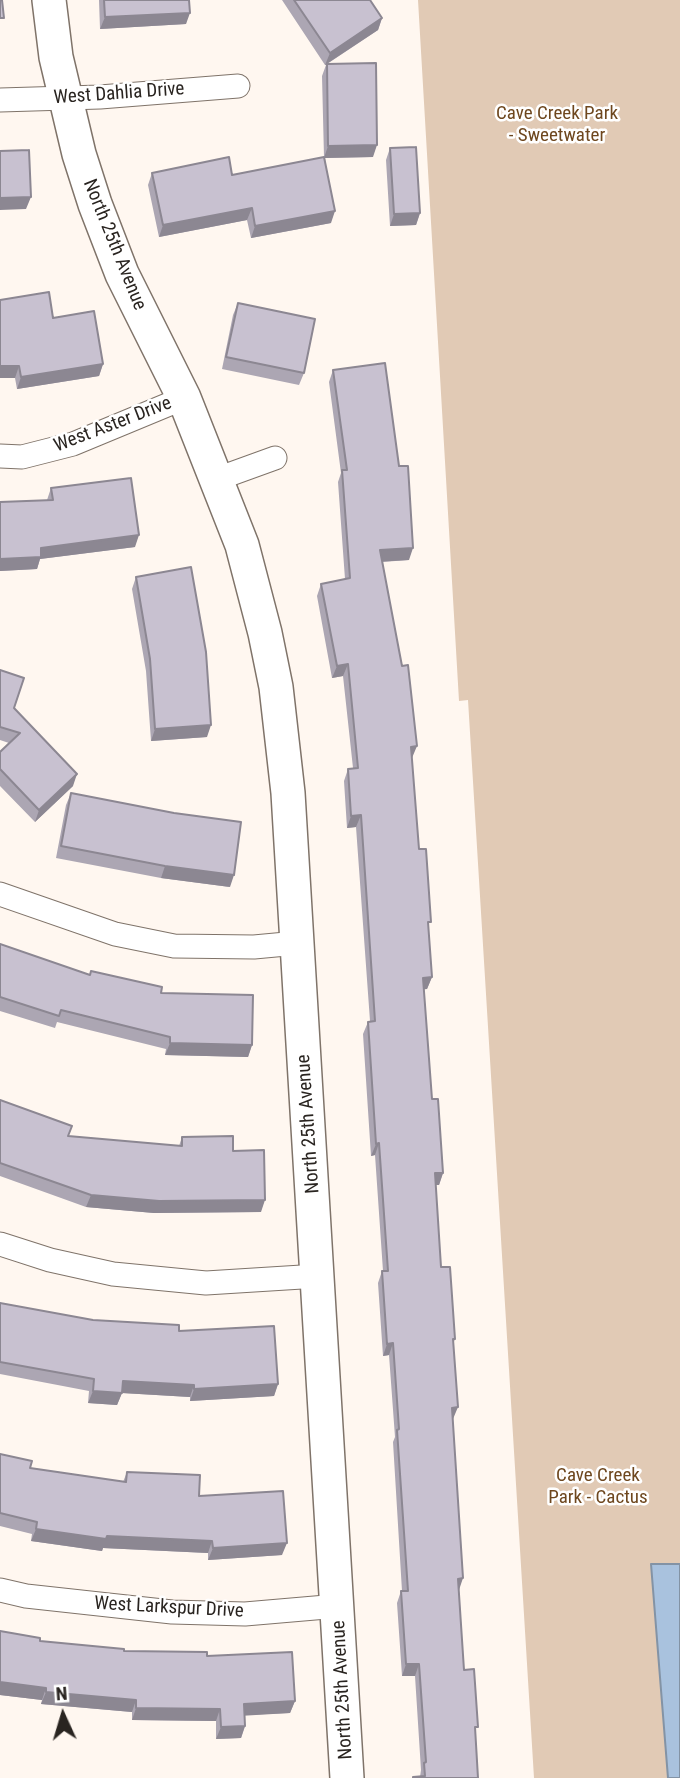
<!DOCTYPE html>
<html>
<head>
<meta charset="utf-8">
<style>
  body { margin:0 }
  #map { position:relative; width:680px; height:1778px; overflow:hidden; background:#fff7f0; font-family:"Roboto Condensed",sans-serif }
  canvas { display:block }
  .north { position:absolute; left:28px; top:1680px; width:70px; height:70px; -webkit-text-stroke:5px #fff; paint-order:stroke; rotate:356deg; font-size:19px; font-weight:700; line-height:28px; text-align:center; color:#292420 }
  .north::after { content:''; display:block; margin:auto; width:24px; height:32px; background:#292420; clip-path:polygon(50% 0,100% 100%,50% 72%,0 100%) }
</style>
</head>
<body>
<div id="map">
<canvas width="680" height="1778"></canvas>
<div class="north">N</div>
</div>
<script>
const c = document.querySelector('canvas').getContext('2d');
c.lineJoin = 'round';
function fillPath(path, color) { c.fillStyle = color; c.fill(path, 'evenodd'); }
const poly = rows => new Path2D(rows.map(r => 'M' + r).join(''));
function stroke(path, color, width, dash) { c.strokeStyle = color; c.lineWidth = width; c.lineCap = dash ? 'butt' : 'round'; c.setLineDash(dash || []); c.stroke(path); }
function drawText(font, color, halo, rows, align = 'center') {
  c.font = font + ' "Roboto Condensed",sans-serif'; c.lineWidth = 5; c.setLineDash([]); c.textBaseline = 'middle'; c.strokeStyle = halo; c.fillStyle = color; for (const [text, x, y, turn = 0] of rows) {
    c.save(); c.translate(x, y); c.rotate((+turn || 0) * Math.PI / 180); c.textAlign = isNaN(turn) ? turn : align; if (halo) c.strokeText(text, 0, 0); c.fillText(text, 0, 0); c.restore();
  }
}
fillPath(poly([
  [418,0,680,0,680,1778,534,1778,468,700,459,701]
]), '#e1cab5');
const water = poly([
  [651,1564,680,1564,680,1778,668,1778,651,1564]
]);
fillPath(water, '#a9c2de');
stroke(water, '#8393a5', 2);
const street = poly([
  [0,100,100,97,238,86],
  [0,456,22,457,73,444,184,398],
  [217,479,275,458],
  [0,894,115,934,174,946,254,947,297,943],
  [0,1244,50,1260,113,1274,206,1283,318,1276],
  [0,1590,26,1596,172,1612,245,1614,338,1606]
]);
const secondary = poly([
  [49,0,56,57,79,154,95,204,122,274,184,398,242,545,265,633,276,687,288,793,347,1778]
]);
stroke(street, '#7f7369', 25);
stroke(secondary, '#7f7369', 36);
stroke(street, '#fff', 23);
stroke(secondary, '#fff', 33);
fillPath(poly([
  [99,0,189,0,186,24,100,29],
  [282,0,370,0,382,18,378,30,327,64,373,157,325,158,331,223,251,238,247,220,159,237,148,185,152,173,232,175,324,157,322,76,326,65,325,65],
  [390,148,420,213,416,225,390,226,386,160],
  [0,300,53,318,103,364,99,376,17,389,15,378,0,378],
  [238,303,304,373,299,385,222,369,233,315],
  [333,370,409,560,382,562,412,758,419,849,428,929,432,977,427,989,424,989,432,1099,443,1173,439,1185,435,1185,441,1267,455,1339,453,1344,453,1419,459,1590,464,1670,475,1734,478,1778,420,1777,421,1770,415,1676,402,1676,397,1603,401,1591,402,1591,393,1442,395,1437,389,1355,383,1356,378,1283,382,1271,383,1271,375,1155,371,1156,363,1034,368,1022,370,1021,356,827,347,828,344,781,348,769,353,768,343,676,332,678,317,596,321,584,345,579,338,482,341,473,329,382],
  [51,488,135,547,40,559,37,569,0,571,0,502,47,500],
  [136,577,207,737,151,741,146,671,132,589],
  [0,670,14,708,73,786,35,822,0,786,0,752,9,743,0,740],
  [71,793,230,887,161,878,56,858,66,805],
  [0,944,89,975,161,993,252,1045,248,1057,165,1055,166,1049,57,1022,55,1028,0,1011],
  [0,1100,68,1136,179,1146,182,1137,233,1151,261,1212,154,1213,86,1207,0,1176],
  [0,1303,93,1320,179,1331,278,1384,274,1396,190,1401,190,1397,122,1393,117,1405,88,1403,89,1391,0,1374],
  [0,1454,30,1468,123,1482,127,1472,199,1496,282,1555,208,1560,208,1553,103,1548,102,1551,31,1541,32,1534,0,1526],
  [0,1631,40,1641,124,1651,207,1656,295,1701,290,1713,244,1715,245,1726,241,1738,216,1739,216,1721,132,1720,132,1712,41,1704,42,1700,0,1695]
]), '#aca6b3');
fillPath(poly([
  [190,13,186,24,100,29,105,17],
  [382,18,378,30,325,65,330,53],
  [377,145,373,157,324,158,328,146],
  [31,197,26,209,0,210,0,198],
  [252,208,247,220,159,237,163,225],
  [335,211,331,223,251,238,255,226],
  [420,213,416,225,390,226,394,214],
  [103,364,99,376,17,389,21,377],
  [0,366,19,366,15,378,0,378],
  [139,535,135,547,40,559,37,569,0,571,0,559,41,548],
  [413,548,409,560,375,562,380,550],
  [348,664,343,676,332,678,337,666],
  [211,725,207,737,151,741,155,729],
  [417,746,412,758,411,747],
  [77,774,73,786,35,822,39,810],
  [361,815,356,827,347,828,351,816],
  [165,866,234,875,230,887,161,878],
  [432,977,427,989,419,990,423,978],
  [170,1043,252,1045,248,1057,165,1055],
  [379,1143,375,1155,371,1156,376,1144],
  [435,1173,443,1173,439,1185,430,1185],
  [91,1195,265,1200,261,1212,154,1213,86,1207],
  [393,1343,389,1355,383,1356,387,1344],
  [123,1381,194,1385,190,1397,122,1393,117,1405,88,1403,93,1391],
  [278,1384,274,1396,190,1401,194,1389],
  [458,1407,453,1419,452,1408],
  [36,1529,107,1536,212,1541,208,1553,103,1548,102,1551,31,1541],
  [287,1543,282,1555,208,1560,213,1548],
  [463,1578,459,1590,458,1579],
  [406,1664,419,1664,415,1676,402,1676],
  [0,1682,46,1688,42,1700,0,1695],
  [46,1692,136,1700,132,1712,41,1704],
  [295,1701,290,1713,239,1716,244,1704],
  [136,1708,220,1709,216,1721,132,1720],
  [245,1726,241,1738,216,1739,221,1727]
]), '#8c8792');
const building = poly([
  [0,0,2,0,4,18,0,18,0,0],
  [104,0,189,0,190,13,105,17,104,0],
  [294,0,370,0,382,18,330,53,294,0],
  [376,63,377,145,328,146,327,64,376,63],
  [416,147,420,213,394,214,390,148,416,147],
  [29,150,31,197,0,198,0,151,29,150],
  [229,157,232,175,324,157,335,211,255,226,252,208,163,225,152,173,229,157],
  [49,292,53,318,94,311,103,364,21,377,19,366,0,366,0,300,49,292],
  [238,303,315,319,304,373,226,357,238,303],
  [385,363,399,466,408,466,413,548,380,550,402,666,408,665,417,746,411,747,419,849,426,849,431,922,428,922,432,977,423,978,432,1099,438,1099,443,1173,435,1173,441,1267,450,1267,455,1339,453,1339,458,1407,452,1408,463,1578,458,1579,464,1670,474,1669,478,1727,475,1727,478,1778,413,1778,413,1777,425,1776,424,1763,426,1762,419,1664,406,1664,401,1591,408,1591,397,1430,399,1429,393,1343,387,1344,382,1271,388,1271,379,1143,376,1144,368,1022,375,1021,361,815,351,816,348,769,358,768,348,664,337,666,321,584,350,578,342,470,347,470,333,370,385,363],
  [131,478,139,535,41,548,41,557,0,559,0,502,53,500,51,488,131,478],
  [191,567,206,652,211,725,155,729,150,659,136,577,191,567],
  [0,670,24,678,14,708,77,774,39,810,0,769,0,752,20,733,0,727,0,670],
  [71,793,174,813,241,822,234,875,165,866,61,846,71,793],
  [0,944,90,975,91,971,162,987,161,993,253,995,252,1045,170,1043,170,1037,61,1010,59,1016,0,997,0,944],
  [0,1100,72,1126,68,1136,182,1146,182,1137,233,1136,233,1151,264,1150,265,1200,159,1201,91,1195,0,1163,0,1100],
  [0,1303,93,1320,179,1325,179,1331,274,1326,278,1384,194,1389,194,1385,123,1381,122,1393,93,1391,94,1379,0,1362,0,1303],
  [0,1454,32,1461,30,1468,126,1482,127,1472,200,1475,199,1496,283,1491,287,1543,213,1548,212,1541,107,1536,106,1539,36,1529,37,1522,0,1513,0,1454],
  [0,1631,40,1638,40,1641,124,1649,124,1651,207,1652,207,1656,292,1652,295,1701,244,1704,245,1726,221,1727,220,1709,136,1708,136,1700,46,1692,46,1688,0,1682,0,1631]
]);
fillPath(building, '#c8c1d0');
stroke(building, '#8c8792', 2);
drawText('19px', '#292420', '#fff', [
  ["West Dahlia Drive",119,94,-4],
  ["North 25th Avenue",114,245,68],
  ["West Aster Drive",113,425,-21],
  ["North 25th Avenue",309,1124,-94],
  ["West Larkspur Drive",169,1608,3],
  ["North 25th Avenue",343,1690,-93]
]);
drawText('19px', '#6e471e', '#fff', [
  ["Cave Creek Park",557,114],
  ["- Sweetwater",557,136],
  ["Cave Creek",598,1476],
  ["Park - Cactus",598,1498]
]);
</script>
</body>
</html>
